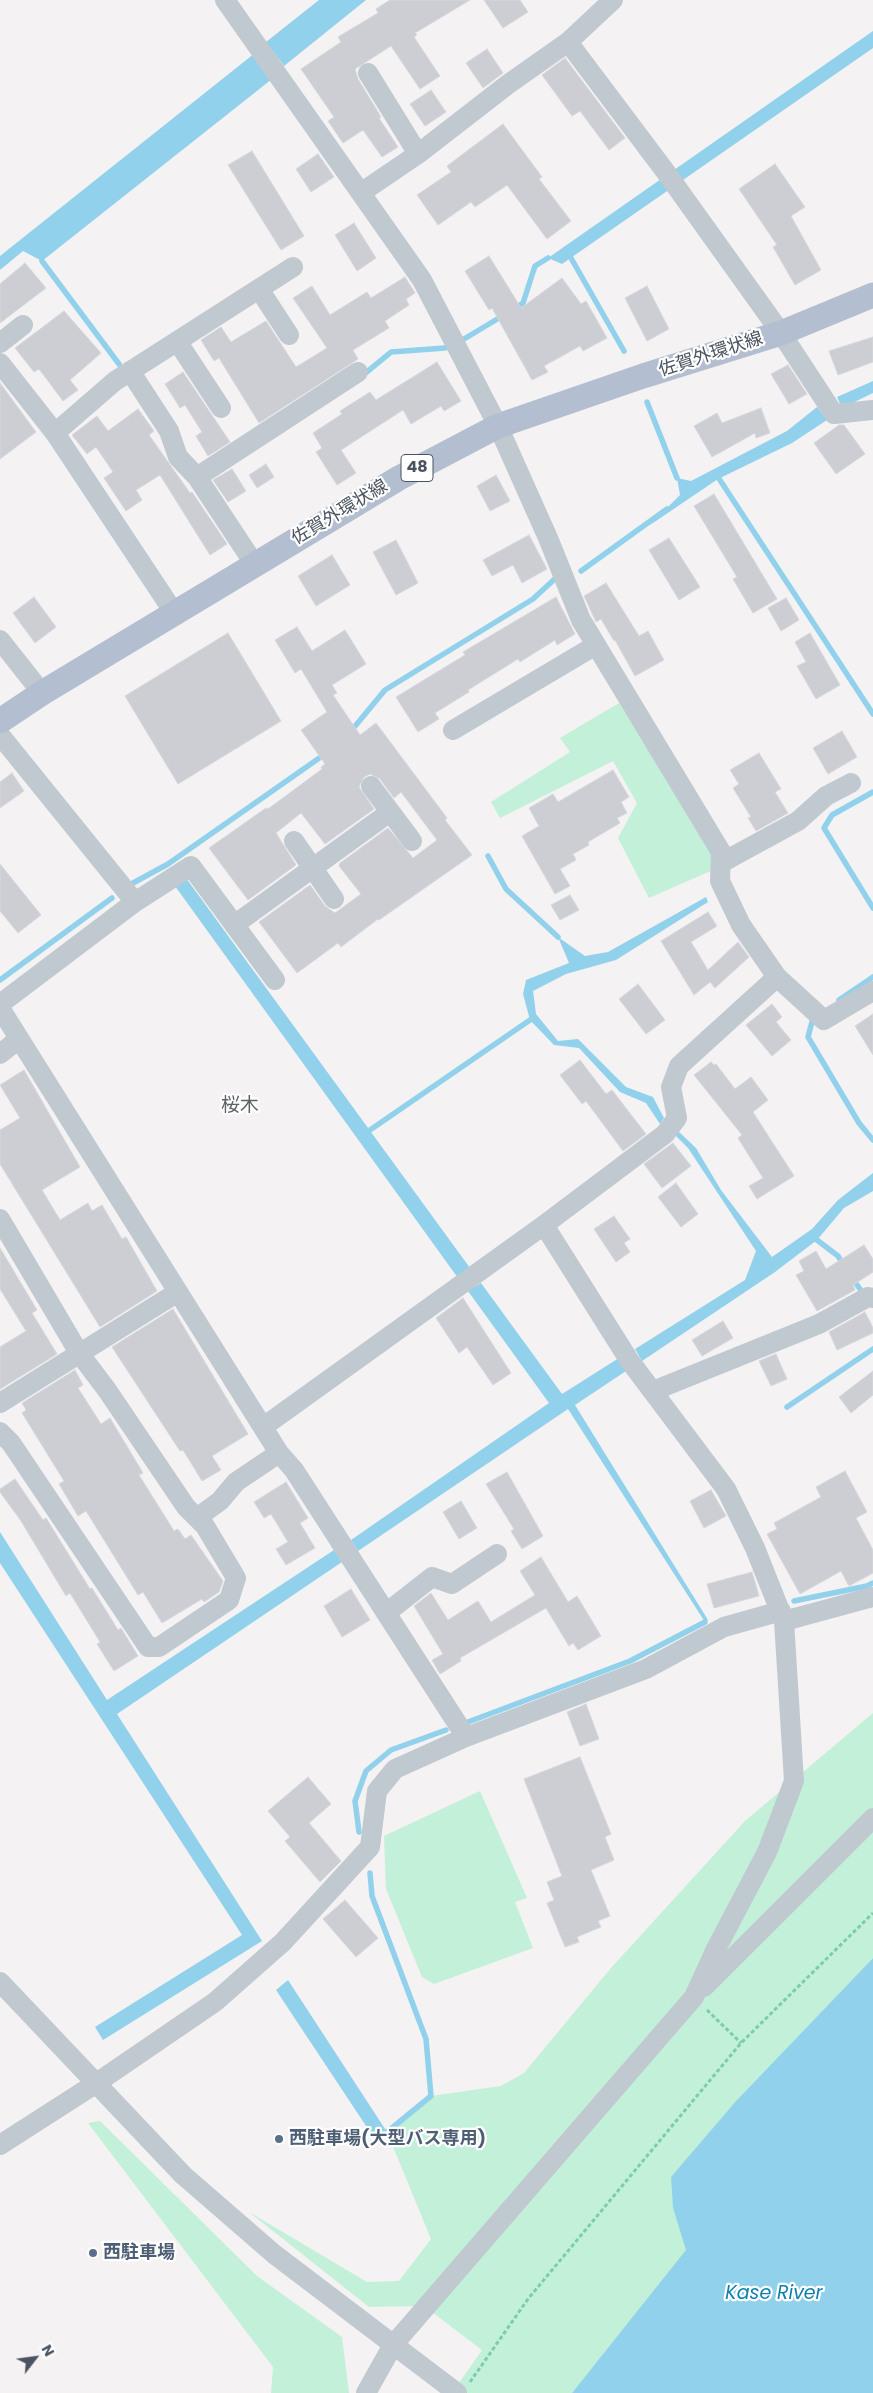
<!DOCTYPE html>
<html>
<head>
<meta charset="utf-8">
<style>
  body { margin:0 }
  #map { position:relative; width:873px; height:2393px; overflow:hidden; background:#f4f2f2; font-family:Poppins,sans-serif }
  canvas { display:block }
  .north { position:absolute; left:10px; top:2333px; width:50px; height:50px; -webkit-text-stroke:4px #fff; paint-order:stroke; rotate:60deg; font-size:14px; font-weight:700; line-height:20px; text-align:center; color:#4a535f }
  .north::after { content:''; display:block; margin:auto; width:18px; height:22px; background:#4a535f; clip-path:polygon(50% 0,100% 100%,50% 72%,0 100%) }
</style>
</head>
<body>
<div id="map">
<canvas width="873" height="2393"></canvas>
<div class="north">N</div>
</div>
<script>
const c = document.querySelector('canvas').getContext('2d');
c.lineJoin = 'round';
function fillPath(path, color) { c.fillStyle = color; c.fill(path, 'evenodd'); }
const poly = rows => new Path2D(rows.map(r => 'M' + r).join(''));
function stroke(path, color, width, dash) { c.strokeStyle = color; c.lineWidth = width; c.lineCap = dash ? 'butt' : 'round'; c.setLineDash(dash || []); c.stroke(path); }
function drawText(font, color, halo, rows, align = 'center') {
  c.font = font + ' Poppins,"Noto Sans JP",sans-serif'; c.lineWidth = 4.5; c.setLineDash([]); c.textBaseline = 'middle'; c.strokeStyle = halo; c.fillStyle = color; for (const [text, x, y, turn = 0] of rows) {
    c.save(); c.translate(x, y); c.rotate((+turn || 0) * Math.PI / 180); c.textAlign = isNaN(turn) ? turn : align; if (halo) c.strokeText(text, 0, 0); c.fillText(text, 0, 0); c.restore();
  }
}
fillPath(poly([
  [619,703,716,857,715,869,649,898,618,838,637,803,613,761,500,818,491,802,570,752,560,738],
  [873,1713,873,1958,737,2100,673,2208,687,2250,572,2393,452,2393,482,2350,424,2306,369,2307,249,2212,367,2282,399,2281,431,2239,387,2132,431,2096,501,2086,524,2073,611,1968,745,1821],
  [480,1791,527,1898,515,1902,533,1948,434,1984,422,1977,386,1889,384,1836],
  [100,2121,257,2276,342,2337,349,2393,271,2393,273,2367,88,2123]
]), '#c3f0d8');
fillPath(poly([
  [319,0,366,0,284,66,266,42],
  [873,31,873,48,562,264,548,258],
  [255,53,272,79,42,261,23,251,0,270,0,256],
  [873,381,873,393,842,408,837,397],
  [817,407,827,420,792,443,718,479,650,525,680,495,677,478,691,481,787,431],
  [186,878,470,1268,458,1278,175,886],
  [706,897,708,902,616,960,566,974,533,991,536,1014,558,1041,578,1039,626,1087,653,1097,664,1118,660,1124,646,1103,620,1092,579,1048,554,1045,530,1020,523,994,526,980,569,963,558,937,585,956,608,952],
  [677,1130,696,1148,721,1190,772,1257,812,1229,838,1200,873,1173,873,1191,844,1208,817,1240,775,1272,642,1361,635,1349,745,1280,756,1251,688,1148,676,1136],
  [481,1283,562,1394,619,1358,626,1371,575,1405,708,1620,705,1622,568,1409,358,1551,351,1540,549,1403,468,1291],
  [0,1532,107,1700,334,1550,342,1562,117,1714,262,1941,103,2040,95,2027,242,1935,0,1563],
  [873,1958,873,2393,572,2393,686,2250,673,2208,671,2177,737,2100],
  [288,1980,387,2132,376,2141,276,1990]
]), '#91d1eb');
stroke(poly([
  [571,258,624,351],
  [42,261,119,364],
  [514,309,523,303,535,266,548,258],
  [464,339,504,315],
  [363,375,391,352,445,348],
  [647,402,677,478],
  [716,474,873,714],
  [581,571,667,509],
  [351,731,385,690,533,599,559,575],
  [873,792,832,815,824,828,873,908],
  [488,856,506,889,558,937],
  [133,883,168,864,325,754],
  [0,980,112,898],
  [839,1000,873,977],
  [813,1018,808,1037,859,1123,873,1140],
  [370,1130,530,1020],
  [817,1240,838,1256,844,1266],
  [852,1278,860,1289],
  [787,1407,873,1349],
  [794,1601,867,1586,873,1583],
  [468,1722,630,1661,705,1622],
  [359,1832,355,1801,366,1771,391,1750,446,1730],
  [370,1873,372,1896,426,2039,431,2096,387,2132]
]), '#91d1eb', 5.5);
const building = poly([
  [390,0,470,0,415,33,417,35,414,37,440,76,420,89,391,46,355,69,358,79,381,117,379,118,398,147,382,157,363,130,343,143,328,121,334,117,301,69,341,42,338,37,378,13,376,9,390,0],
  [484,0,520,0,528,12,503,28,484,0],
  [487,49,503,73,483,88,466,63,487,49],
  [565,58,625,138,609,150,580,111,572,116,542,75,565,58],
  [431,90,446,112,425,126,410,104,431,90],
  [503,124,542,177,539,179,571,221,547,239,507,185,475,207,471,202,438,225,417,195,451,172,447,166,503,124],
  [252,151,304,236,281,250,228,165,252,151],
  [318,154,334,177,311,192,296,169,318,154],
  [775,164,805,207,791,216,821,270,795,285,773,247,777,245,739,189,775,164],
  [354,223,376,258,357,271,335,235,354,223],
  [489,256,521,308,562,278,581,304,586,301,607,338,583,351,580,346,544,366,548,372,532,380,492,308,489,310,465,271,489,256],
  [25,263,46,288,0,323,0,284,25,263],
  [405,277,415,293,406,299,409,305,385,321,389,328,353,350,358,359,259,423,219,358,214,361,201,340,221,327,231,342,266,321,296,367,327,348,293,298,312,286,330,315,367,292,371,298,405,277],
  [647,286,669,329,647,341,625,298,647,286],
  [64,311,101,353,70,380,78,390,63,401,39,369,34,372,15,348,64,311],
  [873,337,873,362,838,375,829,351,873,337],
  [437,362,461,401,444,411,441,406,411,424,403,410,341,450,356,473,337,485,316,452,322,448,313,433,342,414,340,411,370,392,376,400,437,362],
  [788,365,807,394,789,404,771,374,788,365],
  [183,372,230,442,208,456,196,436,202,432,185,405,180,408,165,384,183,372],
  [0,383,36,432,0,459,0,383],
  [761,408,770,433,756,438,755,433,712,457,694,426,717,413,722,423,761,408],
  [138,409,154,431,149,435,190,493,192,492,227,544,210,555,160,475,136,490,142,500,126,511,104,478,113,472,96,447,87,454,72,435,97,416,108,431,138,409],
  [839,425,844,425,865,454,836,474,814,443,839,425],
  [266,464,274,477,257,488,249,475,266,464],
  [232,469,246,491,228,502,213,480,232,469],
  [496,475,510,501,490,511,477,486,496,475],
  [714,494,777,599,753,613,733,579,737,577,694,506,714,494],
  [529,535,547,569,522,583,513,565,492,576,483,560,529,535],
  [669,538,700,587,679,600,649,550,669,538],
  [396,540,418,583,396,595,373,552,396,540],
  [332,555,350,585,316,606,298,576,332,555],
  [606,583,639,636,648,631,664,660,635,676,615,640,614,641,601,619,596,622,584,596,606,583],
  [34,597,56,627,35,643,13,613,34,597],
  [556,597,575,634,557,645,555,640,520,662,518,659,468,690,469,692,435,713,439,719,418,732,396,697,465,655,463,652,556,597],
  [786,598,799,620,781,631,768,608,786,598],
  [297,627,312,651,345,630,366,664,332,685,337,693,333,695,360,735,376,723,447,818,445,820,472,855,379,920,378,919,341,947,338,943,297,973,259,922,310,885,325,906,335,913,361,894,339,866,340,863,388,828,413,858,437,840,401,792,394,798,380,779,370,774,364,777,359,787,374,809,325,844,301,813,276,833,296,865,248,900,209,848,266,808,268,809,322,769,321,767,325,764,301,730,327,712,301,669,295,673,275,640,297,627],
  [228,633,281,721,178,784,125,696,228,633],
  [810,633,840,685,816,699,797,666,806,662,795,642,810,633],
  [842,731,857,757,828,774,813,748,842,731],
  [759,753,781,789,775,792,788,813,756,831,748,818,751,817,733,788,739,784,730,770,759,753],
  [613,770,629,797,621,802,627,813,617,818,620,823,588,842,589,845,573,854,576,860,560,869,570,886,555,894,522,836,539,826,529,808,553,794,558,802,613,770],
  [12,773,24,791,0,808,0,782,12,773],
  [0,864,41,915,18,933,0,911,0,864],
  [570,895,579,910,560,920,551,905,570,895],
  [708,912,717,926,691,942,708,970,738,942,749,957,715,988,710,982,694,995,661,941,708,912],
  [638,984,665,1020,646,1034,619,999,638,984],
  [772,1004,782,1017,776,1022,791,1040,772,1056,746,1025,772,1004],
  [873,1014,873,1055,855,1026,873,1014],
  [580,1060,606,1094,612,1090,646,1134,623,1151,586,1101,582,1104,560,1075,580,1060],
  [711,1062,714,1065,716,1064,735,1089,751,1077,768,1100,753,1112,794,1176,757,1199,749,1186,763,1178,738,1138,742,1135,694,1075,711,1062],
  [24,1070,80,1167,42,1190,60,1220,88,1203,92,1211,102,1205,122,1239,126,1237,157,1291,100,1327,0,1164,0,1130,20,1118,0,1085,24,1070],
  [673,1143,691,1166,662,1188,644,1164,673,1143],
  [676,1183,698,1214,681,1227,658,1197,676,1183],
  [614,1216,630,1239,624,1243,630,1252,616,1262,594,1229,614,1216],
  [864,1245,873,1259,873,1272,853,1285,855,1290,817,1311,796,1275,804,1271,799,1261,816,1251,826,1269,864,1245],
  [0,1248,37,1310,32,1313,57,1354,0,1389,0,1347,26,1331,0,1289,0,1248],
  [463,1298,511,1373,493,1385,467,1347,459,1353,436,1318,463,1298],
  [173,1309,248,1434,212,1456,221,1470,202,1481,183,1450,180,1451,112,1347,173,1309],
  [865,1312,873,1328,873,1333,837,1350,829,1332,865,1312],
  [723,1321,733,1338,702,1356,692,1340,723,1321],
  [776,1354,787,1379,771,1386,759,1361,776,1354],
  [75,1370,83,1385,78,1388,101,1424,110,1418,143,1473,139,1475,174,1531,178,1529,185,1539,191,1535,223,1581,219,1592,204,1602,202,1599,162,1623,143,1592,138,1595,86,1511,78,1516,59,1484,64,1481,22,1413,26,1410,22,1403,75,1370],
  [873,1371,873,1395,851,1413,839,1397,873,1371],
  [845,1471,867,1512,856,1518,873,1550,873,1573,849,1586,841,1571,800,1594,767,1534,777,1529,774,1523,821,1497,816,1487,845,1471],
  [507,1472,543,1536,522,1549,511,1531,514,1529,486,1484,507,1472],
  [15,1479,43,1520,46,1518,90,1589,92,1588,118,1630,121,1628,138,1656,114,1671,97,1644,100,1642,70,1593,66,1596,21,1521,0,1492,0,1489,15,1479],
  [286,1482,308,1518,300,1523,315,1548,286,1565,276,1549,288,1542,271,1514,264,1518,254,1502,286,1482],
  [711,1490,726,1516,704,1528,690,1501,711,1490],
  [461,1501,477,1528,459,1539,443,1512,461,1501],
  [541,1557,568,1602,577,1596,601,1636,578,1650,573,1643,569,1646,546,1608,460,1658,461,1661,440,1674,432,1660,443,1654,414,1606,431,1593,448,1620,478,1601,491,1622,535,1595,520,1571,541,1557],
  [752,1572,759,1596,714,1608,707,1584,752,1572],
  [351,1589,370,1620,342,1637,324,1606,351,1589],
  [586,1704,599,1739,580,1746,567,1712,586,1704],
  [580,1757,611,1834,605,1837,614,1860,591,1870,610,1916,598,1921,601,1927,577,1937,579,1942,565,1947,547,1903,554,1900,547,1882,562,1876,524,1779,580,1757],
  [308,1777,331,1804,309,1823,341,1861,320,1882,285,1841,290,1837,268,1811,308,1777],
  [345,1900,378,1938,356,1957,323,1919,345,1900]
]);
fillPath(building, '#ccced4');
stroke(building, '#d6d8dd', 1);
stroke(poly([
  [707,2010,741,2043],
  [470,2382,528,2299,741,2043,873,1913]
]), '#7bcdab', 3, [4, 2.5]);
stroke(poly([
  [225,0,422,280,498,426,548,538,581,620,721,852,720,881,741,925,777,977,824,1020,873,991],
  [568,42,665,171,781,333,834,414,873,410],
  [368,73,418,154],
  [362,192,418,154,507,85,568,42,613,0],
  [259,289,289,335],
  [177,341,221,408],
  [0,343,23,325],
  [0,363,55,433,175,614],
  [130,371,169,431,178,457,197,477,255,565],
  [55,433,115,381,293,267],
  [197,477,358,372],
  [0,640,42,693],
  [453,730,596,645],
  [0,735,135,902,0,1004],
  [371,786,412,841],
  [294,841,334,899],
  [721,863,798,821,826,796,851,783],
  [135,902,191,866,275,980],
  [234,925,390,812],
  [0,1008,279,1453,294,1470,466,1737],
  [0,1054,19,1039],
  [0,1219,79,1353,107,1390,186,1507,205,1526,236,1578,229,1600,159,1647,148,1647,11,1443,0,1432],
  [544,1225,629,1360,726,1489,755,1548,784,1621,873,1597],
  [653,1391,819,1324,868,1297,873,1298],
  [0,1403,178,1292],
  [263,1427,544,1225,665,1134,677,1118,671,1087,679,1066,777,977],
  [198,1517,220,1501,236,1482,279,1453],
  [386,1613,432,1577,452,1584,497,1554],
  [0,1982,183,2175,274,2254,457,2393],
  [704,1987,873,1818],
  [0,2145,95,2084,215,2002,283,1942,370,1847,377,1791,395,1769,466,1737,646,1669,724,1627,781,1611],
  [366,2393,393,2345,694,1997,716,1949,767,1852,794,1781,784,1621]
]), '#c0c8d0', 20);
stroke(poly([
  [0,721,42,693,399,478,498,426,643,376,781,333,873,295]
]), '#b3bfd0', 25);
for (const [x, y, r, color] of [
  [279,2139,5,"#5c6f8a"],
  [93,2253,5,"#5c6f8a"]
]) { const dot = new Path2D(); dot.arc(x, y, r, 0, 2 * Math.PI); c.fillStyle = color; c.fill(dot); stroke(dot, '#fff', 2); }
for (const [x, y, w] of [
  [417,468,32]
]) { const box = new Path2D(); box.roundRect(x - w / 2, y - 13.5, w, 27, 4); c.fillStyle = '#fff'; c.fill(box); stroke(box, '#4a535f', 1); }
drawText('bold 16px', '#4a535f', null, [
  ["48",417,468]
]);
drawText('18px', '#4a535f', '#fff', [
  ["佐賀外環状線",711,355,-18],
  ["佐賀外環状線",340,513,-31]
]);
drawText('bold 18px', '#4e5e75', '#fff', [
  ["西駐車場(大型バス専用)",289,2139],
  ["西駐車場",103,2253]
], 'left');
drawText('19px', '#5e6267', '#fff', [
  ["桜木",240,1106]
]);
drawText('italic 19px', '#0f7fad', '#fff', [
  ["Kase River",774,2294]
]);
</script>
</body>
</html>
